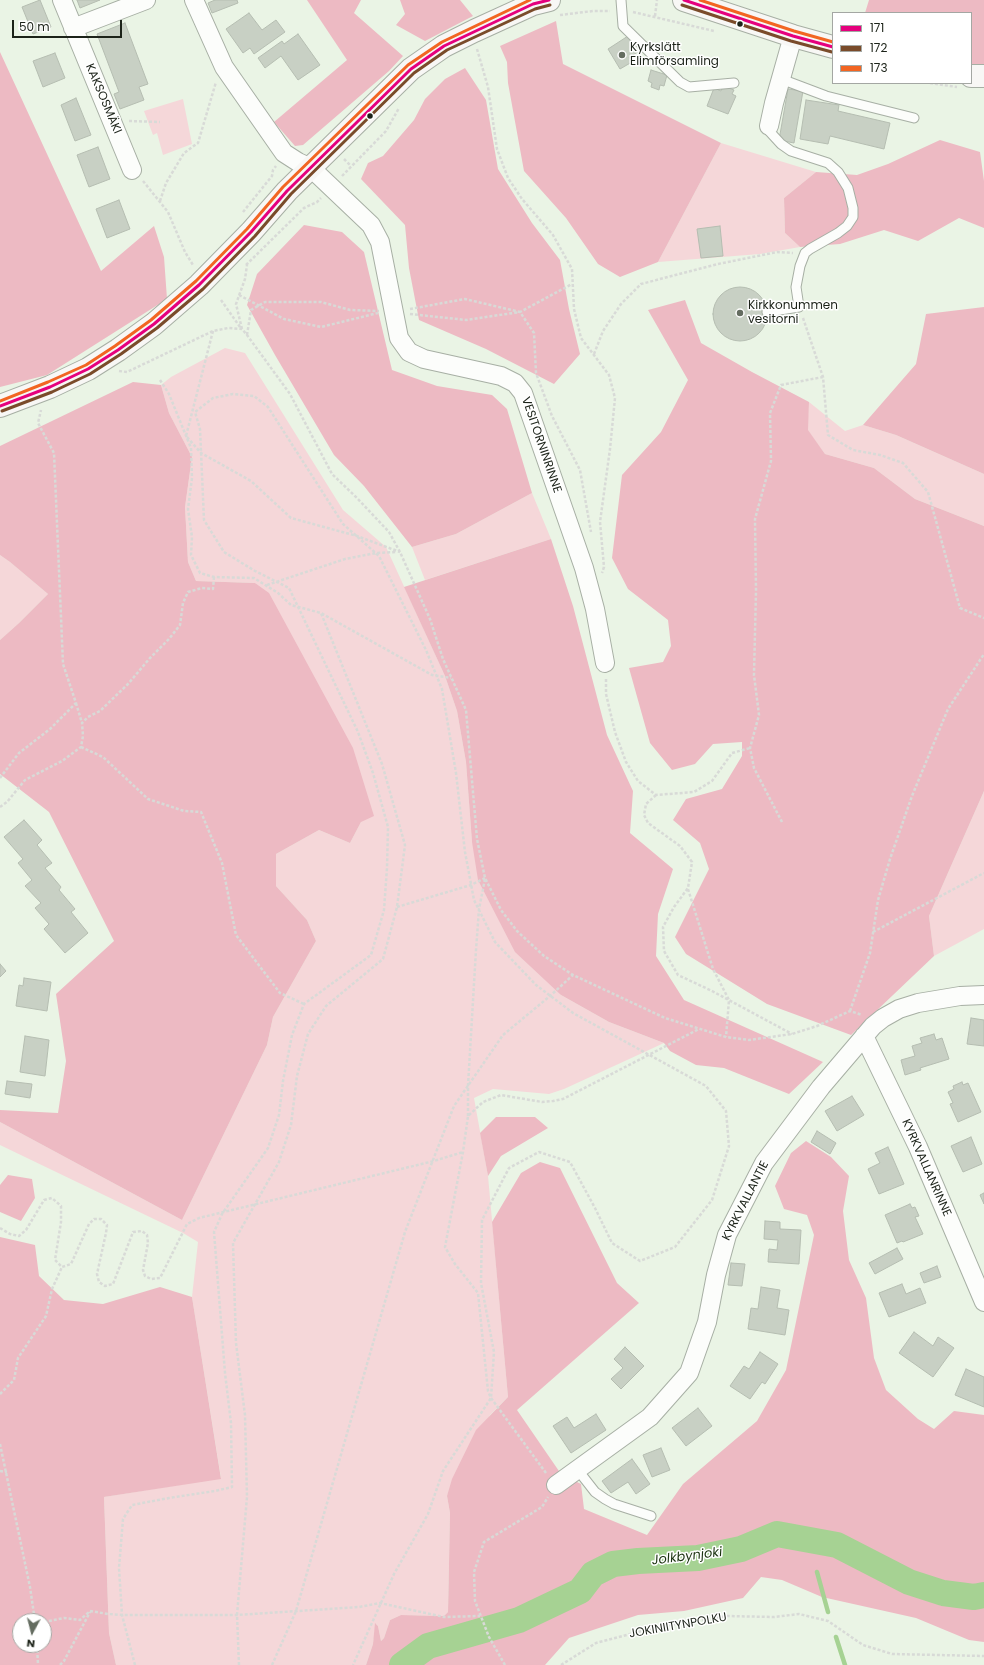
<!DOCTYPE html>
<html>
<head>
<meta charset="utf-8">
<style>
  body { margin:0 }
  #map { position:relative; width:984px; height:1665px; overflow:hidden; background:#eaf4e5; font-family:Poppins,sans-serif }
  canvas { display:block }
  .legend { position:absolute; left:832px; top:12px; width:140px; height:72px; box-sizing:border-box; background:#fff; border:1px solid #a4a7a3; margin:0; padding:5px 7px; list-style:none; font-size:12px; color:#1c2319 }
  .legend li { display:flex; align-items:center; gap:8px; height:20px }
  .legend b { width:20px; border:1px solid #a4a7a3 }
  .north { position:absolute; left:12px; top:1613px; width:40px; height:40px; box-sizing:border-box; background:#fff; border:1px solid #a4a7a3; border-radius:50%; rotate:187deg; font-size:11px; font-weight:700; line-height:16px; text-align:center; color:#1c2319 }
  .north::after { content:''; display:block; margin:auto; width:14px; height:18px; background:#646c60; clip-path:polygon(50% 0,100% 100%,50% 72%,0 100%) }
  .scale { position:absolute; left:12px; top:20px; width:110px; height:18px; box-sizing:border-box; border:2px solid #1c2319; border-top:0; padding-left:5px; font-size:12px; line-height:14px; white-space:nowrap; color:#1c2319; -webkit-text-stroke:3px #fff; paint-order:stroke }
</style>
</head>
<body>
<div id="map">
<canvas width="984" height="1665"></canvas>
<ul class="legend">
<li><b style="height:5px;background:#e5007d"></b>171</li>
<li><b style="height:5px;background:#7a4b2a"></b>172</li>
<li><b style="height:5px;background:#f26522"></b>173</li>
</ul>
<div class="north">N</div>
<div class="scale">50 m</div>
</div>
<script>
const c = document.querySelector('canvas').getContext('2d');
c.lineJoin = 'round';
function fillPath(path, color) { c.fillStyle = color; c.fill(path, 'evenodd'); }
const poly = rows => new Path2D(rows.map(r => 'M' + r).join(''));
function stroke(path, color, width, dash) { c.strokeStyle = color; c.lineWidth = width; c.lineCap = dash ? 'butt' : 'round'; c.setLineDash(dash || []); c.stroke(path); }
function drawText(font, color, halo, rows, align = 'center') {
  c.font = font + ' Poppins,sans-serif'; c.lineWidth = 3; c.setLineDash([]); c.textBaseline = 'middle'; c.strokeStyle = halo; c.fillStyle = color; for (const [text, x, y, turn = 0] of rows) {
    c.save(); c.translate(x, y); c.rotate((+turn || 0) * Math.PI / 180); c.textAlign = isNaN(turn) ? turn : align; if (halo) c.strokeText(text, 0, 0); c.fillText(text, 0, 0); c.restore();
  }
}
fillPath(poly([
  [183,99,192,144,163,155,157,133,153,135,144,111],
  [721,143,816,172,784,198,785,233,800,247,760,254,658,262],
  [225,348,245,353,343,510,386,547,445,676,457,711,466,762,472,842,561,995,609,1022,664,1043,564,1089,549,1094,493,1089,474,1098,488,1176,508,1397,490,1415,447,1496,450,1513,448,1612,444,1616,401,1615,390,1620,384,1638,381,1641,378,1626,376,1624,373,1644,366,1665,116,1665,109,1633,104,1497,221,1478,192,1297,198,1242,183,1233,0,1145,0,1122,182,1220,267,1045,273,1017,316,941,307,920,276,886,276,854,319,830,350,843,361,822,255,583,196,581,188,562,185,507,192,457,169,413,161,385,171,377],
  [809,402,845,431,863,425,896,435,984,474,984,526,915,499,874,468,825,454,807,430],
  [532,493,551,539,425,580,412,547,456,534],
  [0,555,10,562,48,594,19,623,0,640],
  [984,791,984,929,934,956,929,916]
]), '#f5d7d9');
fillPath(poly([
  [307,0,361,0,354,13,403,56,389,71,303,145,295,146,274,122,347,60],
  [400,0,460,0,473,16,425,41,396,25,405,14],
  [869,0,984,0,984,66,971,65,971,13,865,13],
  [556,21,563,64,721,143,658,262,620,277,598,264,566,218,524,171,508,83,507,62,500,46],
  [0,52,101,271,154,226,164,257,167,299,47,375,0,387],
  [465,68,486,100,498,169,532,223,560,260,569,309,580,354,554,384,486,349,419,320,409,268,405,225,361,179,368,163,383,156,414,120,425,99,445,79],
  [940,140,980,152,984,181,984,228,959,218,918,241,884,230,840,244,800,247,785,233,784,198,816,172,857,175,888,164],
  [304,225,342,232,364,252,392,370,437,386,492,395,507,409,532,493,456,534,412,547,364,486,334,455,275,355,247,305,257,274],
  [685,300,701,343,752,372,809,402,808,430,825,454,874,468,915,499,984,526,984,791,929,916,934,956,851,1035,767,1004,686,954,675,937,709,869,700,843,673,820,686,799,722,789,742,756,742,742,713,744,695,764,672,770,650,743,629,668,663,662,671,646,668,620,628,589,612,558,622,475,661,432,688,380,648,310],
  [984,307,984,474,896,435,863,425,916,364,926,314],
  [133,382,161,385,169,413,192,457,185,507,188,562,196,581,255,583,269,593,353,748,374,816,361,822,350,843,319,830,276,854,276,886,307,920,316,941,273,1017,267,1045,182,1220,0,1122,0,1110,58,1113,66,1061,56,994,114,941,49,812,0,774,0,640,19,623,48,594,10,562,0,555,0,446],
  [551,539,573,606,607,735,633,791,630,833,673,869,658,914,656,956,684,1000,823,1062,789,1094,724,1068,696,1065,670,1051,664,1043,609,1022,561,995,515,952,478,880,472,842,466,762,457,711,445,676,404,587],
  [496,1117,535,1117,548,1128,501,1156,488,1176,480,1133],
  [806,1141,831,1157,849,1176,843,1211,849,1260,866,1298,874,1358,886,1390,918,1419,934,1429,954,1411,984,1415,984,1642,969,1640,916,1618,822,1597,782,1580,761,1577,743,1598,684,1611,638,1615,569,1638,545,1665,366,1665,373,1644,375,1623,378,1626,381,1641,384,1638,390,1620,401,1615,444,1616,448,1612,450,1513,447,1496,452,1479,476,1430,508,1397,492,1222,521,1173,540,1162,560,1168,617,1283,639,1303,517,1410,561,1474,581,1484,584,1509,647,1535,683,1484,757,1421,786,1370,814,1235,807,1215,784,1209,775,1186,791,1153],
  [8,1175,32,1179,35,1198,21,1221,0,1212,0,1185],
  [0,1237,35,1245,39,1276,64,1300,103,1304,160,1287,192,1297,221,1479,104,1497,109,1633,116,1665,0,1665],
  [20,1621,44,1621,44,1645,20,1645]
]), '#edbac3');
stroke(poly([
  [817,1572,828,1612],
  [836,1637,845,1665]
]), '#a6d293', 4.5);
stroke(poly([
  [402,1665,428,1646,519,1620,580,1591,593,1574,613,1564,638,1561,698,1558,741,1549,777,1534,837,1545,909,1582,943,1593,974,1597,984,1595]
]), '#a6d293', 26);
const building = poly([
  [40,0,51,27,33,34,22,7,40,0],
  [77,0,100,0,80,8,77,0],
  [215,0,237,0,238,3,212,13,208,3,215,0],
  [249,13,262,30,276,20,285,32,254,54,250,48,243,53,226,29,249,13],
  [125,23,148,84,139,87,144,100,120,109,114,94,119,92,97,34,125,23],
  [298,34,320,65,298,80,281,56,265,68,258,58,282,41,284,44,298,34],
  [628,36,638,52,629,57,632,62,620,69,608,49,628,36],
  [55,53,65,78,43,87,33,61,55,53],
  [651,70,667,75,664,86,660,85,659,90,651,87,652,83,648,81,651,70],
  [723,86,734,90,732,94,736,96,728,114,707,106,714,88,721,91,723,86],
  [788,89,803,91,794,143,779,140,788,89],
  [76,98,91,135,75,141,61,105,76,98],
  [806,100,839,105,838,111,890,123,884,149,830,136,828,144,800,139,806,100],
  [98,147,110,179,89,187,77,155,98,147],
  [119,200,130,229,107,238,96,209,119,200],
  [720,226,723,256,701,258,697,229,720,226],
  '713 314a27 27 0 1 1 54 0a27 27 0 1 1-54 0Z',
  [24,820,42,840,37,845,52,863,45,868,61,887,59,890,75,909,71,912,88,933,65,953,44,929,49,924,35,908,41,903,25,886,32,880,18,863,23,859,4,837,24,820],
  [0,964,6,971,0,977,0,964],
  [24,978,51,982,47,1011,16,1006,19,985,23,986,24,978],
  [971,1018,984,1020,984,1046,967,1044,971,1018],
  [934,1034,936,1040,942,1038,949,1059,920,1068,921,1070,905,1075,901,1060,915,1056,912,1046,922,1043,920,1038,934,1034],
  [25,1036,49,1040,45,1076,20,1072,25,1036],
  [7,1081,32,1084,30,1098,5,1094,7,1081],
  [962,1082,963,1085,968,1083,981,1112,958,1122,950,1104,953,1103,948,1092,954,1089,953,1086,962,1082],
  [852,1096,864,1115,837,1131,825,1111,852,1096],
  [817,1131,836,1143,830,1154,811,1142,817,1131],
  [971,1137,982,1164,963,1172,951,1146,971,1137],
  [888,1147,904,1184,879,1194,868,1169,880,1163,875,1153,888,1147],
  [984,1193,984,1204,980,1195,984,1193],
  [910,1204,912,1208,915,1207,919,1216,915,1217,923,1234,903,1242,902,1241,897,1243,885,1215,910,1204],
  [765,1221,780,1222,780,1229,801,1230,799,1264,768,1262,769,1249,777,1250,778,1240,764,1239,765,1221],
  [897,1248,903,1259,875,1274,869,1263,897,1248],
  [731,1263,745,1264,742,1286,728,1285,731,1263],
  [937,1266,941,1277,924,1283,920,1273,937,1266],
  [902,1284,906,1294,920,1288,926,1303,889,1317,879,1293,902,1284],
  [761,1287,780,1290,777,1308,789,1310,785,1335,748,1329,751,1308,758,1309,761,1287],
  [914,1332,933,1346,938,1337,954,1348,933,1377,899,1353,914,1332],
  [625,1347,644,1366,621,1389,611,1379,623,1368,614,1359,625,1347],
  [760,1352,778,1364,765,1384,762,1382,750,1399,730,1386,744,1366,749,1369,760,1352],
  [966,1369,984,1377,984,1407,955,1395,966,1369],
  [698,1408,712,1426,686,1446,672,1428,698,1408],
  [596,1414,606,1430,571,1453,553,1426,567,1417,574,1428,596,1414],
  [661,1448,670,1470,652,1477,643,1455,661,1448],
  [632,1459,650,1484,636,1494,628,1482,611,1493,602,1481,632,1459]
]);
fillPath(building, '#c8d0c4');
stroke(building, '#b5bdb1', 1);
const lane = poly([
  [621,0,623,26,680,82,689,87,734,83],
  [781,79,826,96,914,118],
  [767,312,799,307,796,287,800,266,805,253,810,249,838,233,847,226,853,217,853,208,848,188,838,172,828,163,791,151,781,144,770,132,769,126],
  [577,1469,595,1492,605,1499,614,1504,651,1516]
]);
const street = poly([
  [62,0,132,170],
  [194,0,224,67,284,153,298,162,311,168,371,225,380,242,399,338,409,352,424,359,501,376,515,383,523,393,584,568,595,609,605,663],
  [73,28,146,0],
  [769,126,774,103,793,36],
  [864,1036,918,1147,984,1302],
  [556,1485,650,1417,689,1373,707,1322,716,1275,727,1235,764,1163,821,1087,873,1026,883,1018,899,1009,918,1003,960,996,984,995]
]);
const secondary = poly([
  [684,0,793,36,833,47],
  [971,76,984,76],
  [0,406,50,387,88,369,118,350,154,324,199,285,251,232,287,191,411,69,444,46,474,31,533,4,549,0]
]);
stroke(lane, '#a7afa4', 11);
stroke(street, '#a7afa4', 20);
stroke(secondary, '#a7afa4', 24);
stroke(poly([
  [633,12,714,31],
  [560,15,593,11,610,11],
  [655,16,657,0],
  [477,49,488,87,497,149,508,178,522,199,553,235,572,269,574,309,581,338,609,375,615,398,610,449,600,522,604,567,602,573],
  [930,83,957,87],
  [129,121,160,122],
  [344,159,351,166],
  [342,176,386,131,399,108],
  [143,181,168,212,185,252,193,265],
  [160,201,166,183,184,153,198,143,216,82],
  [243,212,272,176,273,170,276,166],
  [246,265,304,208,317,202,321,198],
  [239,295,284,319,321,327,378,313],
  [221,300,240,327],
  [410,309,465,299,520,312,534,333,536,373,552,416,580,470,591,532],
  [410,314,466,320,520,312,572,284],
  [803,318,823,377,828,435,853,450,880,455,903,463,928,492,960,608,984,618],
  [242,329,236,304,245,279,247,265],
  [213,331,186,436,201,453,251,481,291,518,357,536,400,552],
  [247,335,251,310,265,302,321,302,350,310,379,311],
  [594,354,603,331,621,304,641,284,718,264,777,252,793,253],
  [119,371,127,372,213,331,228,328,242,329,247,335,290,394,332,474,357,498,389,532,400,552,430,619,443,659,466,710,477,839,485,878,501,910,517,931,544,956,573,975,665,1018,726,1037,749,1040,792,1034,817,1026,850,1011,862,1015],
  [160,380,169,394,191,448,192,478,188,509,192,537,191,555,200,573,214,577,254,578,278,593,291,605,321,613,432,675,451,678],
  [267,585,345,559,376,553,397,552],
  [606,679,606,694,615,732,626,762,638,781,656,795,694,792,712,781,732,753,750,748],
  [76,703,82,723],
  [81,747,103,757,148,799,184,811,201,812,222,863,236,935,280,993,304,1004],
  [0,778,19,753,50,729,76,703,63,664,54,453,38,423,41,410],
  [656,795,646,804,644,815,648,823,680,846,692,862,688,888,674,907,663,927,664,951,678,975,712,991,792,1034],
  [0,807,7,802,25,780,62,761,81,747,83,736,82,723,88,717,100,711,128,684,150,658,169,639,180,625,183,603,188,592,202,588,213,589,214,577],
  [782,822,754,768,750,748,759,715,754,675,756,591,755,519,771,461,770,413,781,385,823,377],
  [688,889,713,969,729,1000,726,1037],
  [397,907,471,885,485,878],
  [873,932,984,873],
  [850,1011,870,953,878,900,890,859,912,796,948,709,984,654],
  [468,1116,468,1086,476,950,479,909,485,879],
  [0,1228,10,1234,19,1236,26,1230,44,1200,52,1198,61,1206,61,1222,55,1260,62,1267,71,1264,89,1224,94,1219,101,1219,107,1225,106,1233,97,1274,99,1282,105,1286,113,1284,133,1232,142,1231,147,1235,148,1243,143,1270,145,1276,151,1279,160,1278,187,1224,199,1218,434,1161,463,1152],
  [0,1394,14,1380,18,1358,46,1316,52,1289,62,1267],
  [0,1444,30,1587,35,1621],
  [0,1471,7,1472],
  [546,1473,491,1398,488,1391,478,1293,455,1264,445,1247,463,1152,468,1116,483,1102,501,1095,542,1102,553,1101,563,1099,699,1029],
  [44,1622,64,1618,80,1620,90,1611,108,1614,122,1615,237,1615,359,1607,380,1603,444,1617,480,1616],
  [37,1645,38,1665],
  [60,1665,64,1661,90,1612],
  [135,1665,122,1615,119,1568,123,1519,132,1505,169,1498,215,1491,232,1487,231,1423,225,1373,214,1232,222,1214,268,1148,279,1115,283,1081,292,1035,304,1004,371,955,384,910,387,868,388,827,373,773,358,732,289,588,255,571,224,552,204,520,200,429,195,412,213,398,233,394,254,396,268,407,343,524,379,556,426,650,442,689,456,773,465,852,474,900,495,942,536,985,573,1013,706,1086,726,1111,729,1146,712,1200,675,1247,640,1261,612,1243,595,1208,570,1162,539,1152,509,1168,482,1220,481,1283,494,1352,491,1398,443,1471,428,1514,394,1574,353,1665],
  [239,1665,237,1615,247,1497,245,1415,236,1343,233,1243,279,1162,291,1125,297,1076,308,1034,326,1006,383,959,397,907,405,845,382,764,321,613],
  [272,1665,296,1611,405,1232,454,1106,503,1035,550,996,573,975],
  [505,1665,489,1637,475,1601,474,1572,484,1542,542,1507,548,1497],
  [561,1665,596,1643,657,1627,726,1616,774,1617,799,1614,828,1621,863,1645,892,1654,984,1656]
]), '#d8dad7', 2.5, [3, 2]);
stroke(lane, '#fcfdfb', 9);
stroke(street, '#fcfdfb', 18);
stroke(secondary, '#f8f7f5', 22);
stroke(poly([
  [684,0,793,36,833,47],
  [0,406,50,387,88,369,118,350,154,324,199,285,251,232,287,191,411,69,444,46,533,4,549,0]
]), '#e5007d', 3);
stroke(poly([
  [682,5,791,41,832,52],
  [2,411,52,392,90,374,121,354,157,328,203,289,255,236,291,194,414,73,447,50,535,9,550,5]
]), '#7a4b2a', 3);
stroke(poly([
  [700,0,794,31,833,42],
  [0,401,48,382,86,365,115,346,151,320,196,281,247,229,283,187,408,65,442,42,530,0]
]), '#f26522', 3);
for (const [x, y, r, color] of [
  [740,24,3.5,"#1c2319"],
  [622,55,4,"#646c60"],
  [370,116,3.5,"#1c2319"],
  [740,313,4,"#646c60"]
]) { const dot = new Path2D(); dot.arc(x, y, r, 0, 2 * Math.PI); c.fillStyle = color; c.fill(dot); stroke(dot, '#fff', 1.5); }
drawText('12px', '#1c2319', '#fff', [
  ["Kyrkslätt",630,48],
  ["Elimförsamling",630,62],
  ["Kirkkonummen",748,306],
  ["vesitorni",748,320]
], 'left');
drawText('12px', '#1c2319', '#fff', [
  ["KAKSOSMÄKI",103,99,67],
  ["VESITORNINRINNE",541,445,71],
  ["KYRKVALLANRINNE",926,1168,66],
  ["KYRKVALLANTIE",746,1201,-63],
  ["JOKINIITYNPOLKU",678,1626,-10]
]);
drawText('italic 13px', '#1b3210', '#fff', [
  ["Jolkbynjoki",687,1557,-7]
]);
</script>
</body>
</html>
